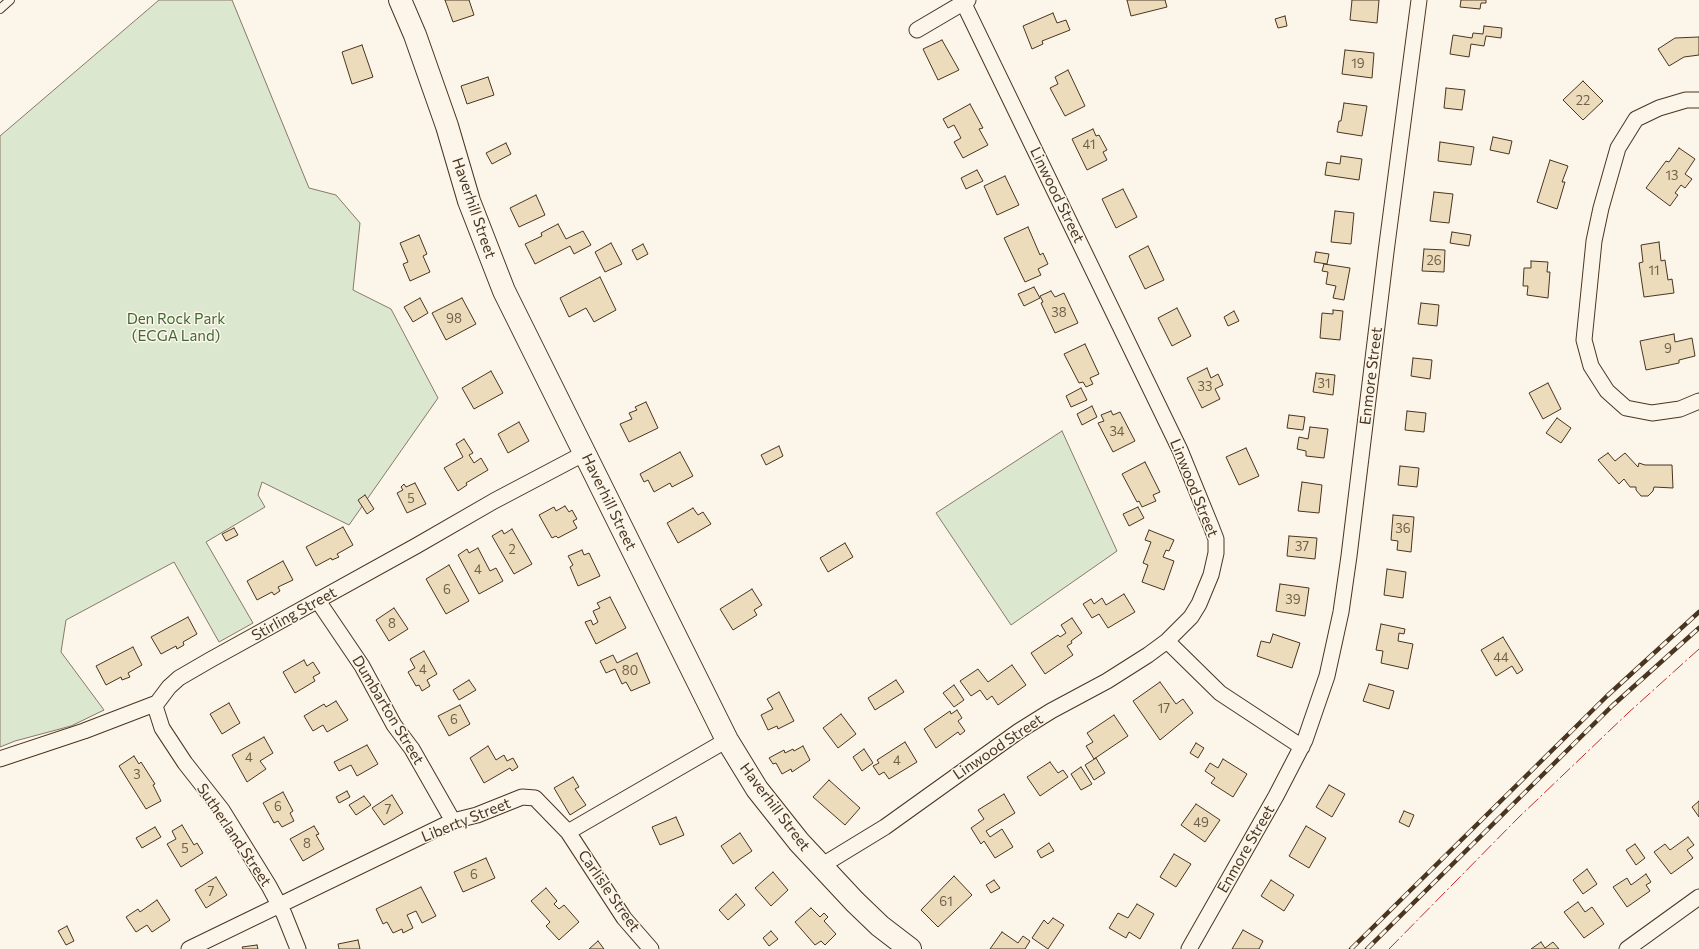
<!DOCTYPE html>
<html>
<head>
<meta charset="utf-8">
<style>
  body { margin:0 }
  canvas { display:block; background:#fbf6e9 }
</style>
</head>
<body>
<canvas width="1699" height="949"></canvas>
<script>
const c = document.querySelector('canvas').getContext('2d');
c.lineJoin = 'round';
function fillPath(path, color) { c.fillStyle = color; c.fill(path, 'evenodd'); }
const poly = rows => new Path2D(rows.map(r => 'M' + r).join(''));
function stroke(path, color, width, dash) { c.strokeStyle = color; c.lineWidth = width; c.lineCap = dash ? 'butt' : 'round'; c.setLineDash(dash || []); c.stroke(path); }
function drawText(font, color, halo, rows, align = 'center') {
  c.font = font + ' Commissioner,sans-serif'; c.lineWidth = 3; c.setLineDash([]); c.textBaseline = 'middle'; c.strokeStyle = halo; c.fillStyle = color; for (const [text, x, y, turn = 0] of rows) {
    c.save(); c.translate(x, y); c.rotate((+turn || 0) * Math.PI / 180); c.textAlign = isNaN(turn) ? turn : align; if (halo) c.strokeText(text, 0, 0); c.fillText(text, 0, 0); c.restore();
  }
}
const green = poly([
  [159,0,232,0,309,188,336,195,360,223,353,290,391,309,438,398,349,525,262,482,258,495,265,507,206,542,253,623,219,642,174,562,66,620,61,652,104,710,71,726,15,741,0,747,0,136,159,0],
  [1062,431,1117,551,1011,625,936,513,1062,431]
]);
fillPath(green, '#dce7d0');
stroke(green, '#887966', 1);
const building = poly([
  [445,0,469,0,474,15,453,22,445,0],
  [1127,0,1165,0,1167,7,1131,16,1127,0],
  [1352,0,1379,0,1377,23,1350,20,1352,0],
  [1461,0,1486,0,1486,3,1481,3,1480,9,1460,7,1461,0],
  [1053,13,1057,23,1066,20,1070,30,1042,41,1043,44,1032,49,1023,26,1053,13],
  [1285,16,1287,26,1278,28,1275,19,1285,16],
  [1484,26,1502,28,1501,38,1486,36,1484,46,1471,44,1469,57,1450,54,1453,35,1472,38,1473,33,1483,34,1484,26],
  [1699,37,1699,55,1684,57,1669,66,1658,49,1675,38,1699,37],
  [942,40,959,70,938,80,923,49,942,40],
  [362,45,373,77,352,84,342,52,362,45],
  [1345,50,1374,53,1372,78,1342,74,1345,50],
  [1068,70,1085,106,1065,116,1050,88,1058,84,1055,77,1068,70],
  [488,77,494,95,467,104,461,86,488,77],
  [1583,81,1603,101,1583,120,1563,100,1583,81],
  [1446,88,1465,90,1462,110,1444,108,1446,88],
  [1344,103,1367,106,1362,136,1337,132,1339,121,1341,121,1344,103],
  [970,104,983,128,979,129,988,145,963,158,954,142,961,138,954,125,948,128,943,119,970,104],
  [1093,129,1096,136,1099,135,1107,150,1103,152,1107,160,1087,170,1072,139,1093,129],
  [1493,137,1512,141,1509,154,1490,150,1493,137],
  [1440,142,1474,147,1471,165,1438,161,1440,142],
  [506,143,511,154,492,164,486,153,506,143],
  [1679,148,1695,159,1685,174,1692,179,1685,188,1681,185,1675,193,1678,195,1670,206,1646,188,1666,161,1669,162,1679,148],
  [1341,156,1362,159,1359,180,1325,175,1327,162,1340,164,1341,156],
  [1550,160,1568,166,1562,182,1565,182,1557,209,1537,202,1550,160],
  [977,170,983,181,966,189,961,178,977,170],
  [1005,176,1019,205,997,215,984,186,1005,176],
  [1123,189,1137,217,1116,228,1102,199,1123,189],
  [1434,192,1453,194,1449,223,1430,221,1434,192],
  [536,195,545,215,519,227,510,208,536,195],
  [1335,211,1354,213,1351,244,1331,242,1335,211],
  [558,224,566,239,583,231,591,245,574,254,570,246,535,264,525,244,542,236,541,233,558,224],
  [1028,227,1040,255,1043,253,1048,264,1038,269,1041,275,1025,282,1004,238,1028,227],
  [1452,232,1471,235,1469,246,1450,243,1452,232],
  [419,235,427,254,423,256,430,272,410,281,403,264,408,262,400,243,419,235],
  [1659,242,1661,261,1665,260,1668,280,1672,279,1674,293,1644,297,1639,263,1643,262,1641,245,1659,242],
  [611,243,622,264,605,272,595,252,611,243],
  [643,244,648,254,637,260,632,250,643,244],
  [1148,246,1164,280,1145,289,1129,256,1148,246],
  [1424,249,1445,250,1444,272,1422,271,1424,249],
  [1316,252,1329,254,1327,264,1314,262,1316,252],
  [1531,261,1548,262,1547,272,1550,272,1548,298,1527,295,1528,286,1523,286,1524,268,1531,268,1531,261],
  [1324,264,1350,268,1344,300,1333,298,1336,286,1326,284,1328,272,1322,271,1324,264],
  [600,277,616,310,594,322,586,308,569,317,560,298,600,277],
  [1034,287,1040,298,1024,306,1018,294,1034,287],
  [1051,291,1055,297,1064,293,1078,323,1055,333,1041,303,1043,302,1040,296,1051,291],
  [420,298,428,313,413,322,404,307,420,298],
  [462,298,476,324,446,340,432,313,462,298],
  [1421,303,1439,305,1437,326,1418,324,1421,303],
  [1177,308,1191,336,1172,346,1158,318,1177,308],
  [1333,310,1343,311,1340,340,1320,338,1322,313,1333,314,1333,310],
  [1234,311,1239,321,1228,326,1224,317,1234,311],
  [1674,334,1675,342,1692,338,1695,356,1679,360,1679,363,1646,370,1640,341,1674,334],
  [1085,344,1099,374,1090,378,1093,384,1086,387,1083,382,1079,383,1064,354,1085,344],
  [1413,358,1432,360,1430,379,1411,376,1413,358],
  [1207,368,1211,378,1218,374,1223,385,1215,389,1220,399,1202,408,1187,378,1207,368],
  [491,371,503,393,474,409,462,388,491,371],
  [1316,373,1335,375,1333,395,1313,392,1316,373],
  [1548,383,1561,409,1543,419,1529,393,1548,383],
  [1081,388,1087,400,1071,407,1066,396,1081,388],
  [646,402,658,428,629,442,620,424,632,419,629,413,637,410,635,407,646,402],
  [1092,406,1097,417,1082,425,1077,414,1092,406],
  [1111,411,1113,415,1120,412,1135,441,1113,452,1098,423,1104,421,1101,415,1111,411],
  [1407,411,1426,413,1424,432,1405,430,1407,411],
  [1289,415,1305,417,1303,430,1287,428,1289,415],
  [1557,418,1571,428,1561,443,1546,433,1557,418],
  [519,422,529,441,508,453,498,434,519,422],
  [1310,427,1328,429,1324,458,1306,456,1306,451,1297,449,1299,437,1308,439,1310,427],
  [464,439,473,453,469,455,474,463,481,458,488,470,466,483,467,485,458,491,444,468,463,457,456,444,464,439],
  [779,446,783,456,766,465,761,455,779,446],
  [1246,448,1259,476,1239,485,1226,457,1246,448],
  [680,452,693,476,672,487,670,483,654,492,648,480,644,482,640,474,680,452],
  [1608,453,1615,461,1625,453,1638,467,1639,463,1645,465,1672,465,1673,488,1654,487,1653,491,1648,496,1641,496,1636,490,1636,487,1630,487,1624,479,1619,484,1598,460,1608,453],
  [1145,462,1160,492,1153,495,1156,501,1142,507,1139,501,1137,502,1122,474,1145,462],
  [1400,466,1419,468,1417,487,1398,485,1400,466],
  [1302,482,1322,485,1319,513,1298,511,1302,482],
  [415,483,426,504,407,513,397,493,403,490,401,487,404,484,406,487,415,483],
  [365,495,374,509,367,514,358,500,365,495],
  [565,506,569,512,572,510,577,519,573,521,577,528,558,538,556,536,552,538,539,515,554,507,556,511,565,506],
  [1138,507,1144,518,1129,526,1123,514,1138,507],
  [693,508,698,515,703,512,711,524,678,543,667,523,693,508],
  [1393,515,1414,517,1411,552,1397,550,1398,541,1391,540,1393,515],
  [343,527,353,545,337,554,339,557,332,560,331,558,316,566,306,547,343,527],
  [234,528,238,535,226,541,222,534,234,528],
  [512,529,532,564,514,574,492,536,502,530,504,534,512,529],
  [1149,530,1174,540,1169,551,1166,550,1163,557,1174,561,1164,590,1142,582,1148,565,1143,563,1151,542,1145,540,1149,530],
  [1289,536,1317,538,1315,559,1287,556,1289,536],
  [845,543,853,557,828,572,820,558,845,543],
  [478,548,490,571,496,568,503,581,479,594,458,555,467,549,469,553,478,548],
  [582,550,584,555,589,553,600,576,578,586,570,567,573,565,568,556,582,550],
  [283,561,293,580,278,587,280,591,274,595,272,592,257,600,247,581,283,561],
  [449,565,469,601,446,614,426,579,449,565],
  [1387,569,1406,572,1403,598,1384,595,1387,569],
  [1280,584,1309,588,1305,616,1276,611,1280,584],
  [752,589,762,605,754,610,757,615,733,630,720,609,752,589],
  [1124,594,1135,612,1108,628,1099,614,1092,618,1083,604,1091,599,1094,604,1102,598,1106,605,1124,594],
  [610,597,626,628,596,644,585,622,591,620,593,625,598,622,593,611,600,608,597,603,610,597],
  [394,608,408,629,389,641,376,620,394,608],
  [188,617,197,634,183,642,184,645,177,649,176,646,161,654,151,637,188,617],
  [1072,618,1082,633,1071,641,1072,643,1067,646,1073,655,1045,674,1031,653,1058,635,1060,637,1066,633,1061,625,1072,618],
  [1381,624,1405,629,1404,634,1399,633,1398,641,1413,644,1408,669,1381,663,1383,651,1376,650,1381,624],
  [1273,634,1300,643,1292,668,1257,656,1261,641,1270,643,1273,634],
  [1503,637,1523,670,1517,674,1512,666,1496,676,1481,650,1503,637],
  [133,647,142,665,128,673,130,677,122,680,121,677,106,685,96,666,133,647],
  [424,651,437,674,427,680,430,686,422,691,419,685,416,686,408,672,415,668,410,659,424,651],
  [637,653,650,683,631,691,626,682,622,684,615,669,606,673,600,661,613,655,617,663,637,653],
  [304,660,307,666,313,662,320,673,313,677,315,681,295,693,283,672,304,660],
  [1012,665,1026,685,998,705,992,696,987,700,980,690,971,696,960,681,978,669,988,682,1012,665],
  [469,680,476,690,459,700,453,690,469,680],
  [896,680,904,692,875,710,868,698,896,680],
  [1160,682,1176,704,1183,699,1193,713,1160,740,1133,701,1160,682],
  [1369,684,1394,691,1389,709,1363,701,1369,684],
  [954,685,964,700,954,707,943,693,954,685],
  [779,692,794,721,778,729,777,726,768,730,761,715,773,709,767,699,779,692],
  [336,701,348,720,327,732,323,725,313,731,304,716,324,704,326,707,336,701],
  [229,703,240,723,222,734,210,714,229,703],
  [460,705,470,724,449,736,438,716,460,705],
  [957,710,962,718,958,721,965,731,960,735,958,732,936,748,924,729,950,711,951,714,957,710],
  [841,714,856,734,838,748,823,728,841,714],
  [1114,715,1128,736,1094,759,1086,746,1093,742,1087,733,1114,715],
  [264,737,273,753,260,761,266,769,247,782,232,755,264,737],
  [905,742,917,762,889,779,884,772,879,775,873,766,879,763,877,760,905,742],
  [1196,743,1204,748,1198,758,1190,753,1196,743],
  [367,745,378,764,357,776,351,765,339,771,334,762,367,745],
  [488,746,496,760,504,755,507,761,513,758,518,767,512,771,510,768,484,783,470,758,488,746],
  [803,746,810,760,792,772,791,769,782,774,776,763,773,764,769,758,784,750,785,753,793,749,794,751,803,746],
  [864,749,873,763,862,771,853,757,864,749],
  [134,756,139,764,141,762,155,784,153,785,161,801,146,809,119,766,134,756],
  [1096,758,1105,773,1094,780,1085,765,1096,758],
  [1223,759,1247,774,1233,797,1211,783,1215,778,1205,771,1210,763,1218,768,1223,759],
  [1050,762,1058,773,1063,770,1068,777,1040,796,1027,777,1050,762],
  [1081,767,1092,784,1081,790,1071,774,1081,767],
  [573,777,579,787,575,789,586,805,570,815,554,788,573,777],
  [829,780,860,808,845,825,813,797,829,780],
  [1329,785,1345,794,1332,817,1316,807,1329,785],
  [347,791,350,797,339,803,336,797,347,791],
  [283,792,293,811,290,813,294,821,282,827,278,821,274,823,263,803,283,792],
  [1004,794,1015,813,986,831,990,837,1002,829,1013,847,995,858,984,841,981,844,971,828,984,819,978,810,1004,794],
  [392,795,403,813,384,825,372,808,392,795],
  [364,796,371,805,356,815,349,805,364,796],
  [1699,801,1699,817,1692,807,1699,801],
  [1196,804,1220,820,1205,842,1181,825,1196,804],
  [1404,811,1414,815,1409,827,1399,822,1404,811],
  [676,817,684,835,660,845,652,827,676,817],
  [182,825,194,845,197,843,203,853,181,867,167,844,176,839,172,831,182,825],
  [314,826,319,834,316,835,324,849,303,861,290,839,314,826],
  [1306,826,1326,838,1309,868,1289,856,1306,826],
  [155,827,161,837,142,848,136,838,155,827],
  [740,833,752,851,733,864,721,846,740,833],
  [1688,837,1694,845,1687,850,1693,858,1671,874,1654,852,1665,844,1670,850,1688,837],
  [1049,843,1054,851,1041,858,1037,851,1049,843],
  [1635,844,1645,858,1636,865,1626,850,1635,844],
  [1174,854,1191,864,1176,887,1160,877,1174,854],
  [486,858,495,878,463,892,454,872,486,858],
  [1587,869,1597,884,1583,894,1573,880,1587,869],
  [773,872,788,890,771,906,755,888,773,872],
  [1646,874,1651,882,1646,885,1650,891,1627,907,1613,887,1627,878,1631,885,1646,874],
  [954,876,972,895,938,927,921,910,954,876],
  [216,877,227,895,206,908,195,890,216,877],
  [994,880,1000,888,991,893,986,885,994,880],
  [1271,880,1294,895,1284,911,1261,896,1271,880],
  [421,887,436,916,422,923,416,911,407,915,413,928,403,933,402,929,393,933,387,922,383,924,376,909,421,887],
  [546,888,557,901,554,904,559,909,564,905,579,922,559,940,546,926,550,922,531,901,546,888],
  [736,894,745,905,728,920,719,910,736,894],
  [157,900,170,920,152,932,147,925,136,932,126,917,138,909,140,912,157,900],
  [1578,902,1585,912,1592,907,1604,924,1584,938,1564,912,1578,902],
  [1137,904,1154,914,1140,939,1129,932,1126,938,1109,928,1118,913,1128,918,1137,904],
  [811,908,820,917,824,913,828,917,824,921,836,934,825,945,821,941,815,945,795,922,811,908],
  [1053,918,1064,925,1048,949,1032,938,1044,920,1048,924,1053,918],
  [67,926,74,941,66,945,58,931,67,926],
  [1243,930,1263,941,1259,949,1232,949,1243,930],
  [771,931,778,939,769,946,763,938,771,931],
  [1002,932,1018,943,1023,936,1030,941,1025,949,990,949,1002,932],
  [358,940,360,949,339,949,338,944,358,940],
  [598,941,604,949,589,949,598,941],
  [1541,942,1545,948,1553,942,1559,949,1531,949,1541,942],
  [257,945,258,949,243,949,242,947,257,945]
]);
fillPath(building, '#ecdcbc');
stroke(building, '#4a3520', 1);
const service = poly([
  [0,9,10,0]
]);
const minor = poly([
  [917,30,968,0],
  [1699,100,1686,100,1659,108,1636,119,1618,148,1601,208,1594,241,1584,340,1591,366,1607,391,1626,408,1652,413,1680,409,1699,401],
  [318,601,362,666,394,725,412,749,453,821],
  [1167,641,1220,693,1302,747],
  [157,703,155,706,162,728,185,763,222,810,269,886,284,914,298,949],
  [0,759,84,731,157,703,169,687,179,678,210,660,416,546,494,501,585,453],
  [568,832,624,918,651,949],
  [821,866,885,827,1019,731,1051,711,1107,681,1148,655,1167,641,1191,617,1199,604,1211,575,1216,553,1216,539,1211,526,1180,450,963,2],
  [189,949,453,821,477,815,522,797,535,798,568,832,727,740],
  [1189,949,1276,796,1305,740,1327,676,1341,612,1349,556,1386,252,1419,0],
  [1627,949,1699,897]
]);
const secondary = poly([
  [400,0,415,35,447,126,469,201,504,291,727,740,757,789,799,842,855,902,880,926,910,949]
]);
stroke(service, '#4a3520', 10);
stroke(minor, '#4a3520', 17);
stroke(secondary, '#4a3520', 24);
stroke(service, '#fbf6e9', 8);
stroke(minor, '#fbf6e9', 15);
stroke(secondary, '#fbf6e9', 22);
const rail = poly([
  [1351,949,1607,696,1699,612],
  [1367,949,1612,706,1699,628]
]);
stroke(rail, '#4a3520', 4.5);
stroke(rail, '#fbf6e9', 3, [9]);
stroke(poly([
  [1389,949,1518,818,1628,713,1699,649]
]), '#c62828', 1, [14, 3, 2, 3]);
drawText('13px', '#725f47', null, [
  ["19",1358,64],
  ["22",1583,101],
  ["41",1089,145],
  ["13",1672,176],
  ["26",1434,261],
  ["11",1654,271],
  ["38",1059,313],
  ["98",454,319],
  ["9",1668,349],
  ["31",1324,384],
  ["33",1205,387],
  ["34",1117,432],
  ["5",411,499],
  ["36",1403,529],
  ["37",1302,547],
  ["2",512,550],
  ["4",478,570],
  ["6",447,590],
  ["39",1293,600],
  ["8",392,624],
  ["44",1501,658],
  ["4",423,670],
  ["80",630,671],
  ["17",1164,709],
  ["6",454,720],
  ["4",249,758],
  ["4",897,761],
  ["3",137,775],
  ["6",278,807],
  ["7",388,810],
  ["49",1201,823],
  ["8",307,844],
  ["5",185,849],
  ["6",474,875],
  ["7",211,892],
  ["61",946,902]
]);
drawText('15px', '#4a3520', '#fbf6e9', [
  ["Linwood Street",1057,195,64],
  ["Haverhill Street",474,208,71],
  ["Enmore Street",1371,376,-83],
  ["Linwood Street",1194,488,68],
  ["Haverhill Street",609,502,64],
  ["Stirling Street",294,614,-29],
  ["Dumbarton Street",388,710,59],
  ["Linwood Street",998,747,-34],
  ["Haverhill Street",775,807,53],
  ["Liberty Street",466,820,-22],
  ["Sutherland Street",234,835,56],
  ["Enmore Street",1246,849,-60],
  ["Carlisle Street",609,891,55]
]);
drawText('15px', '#436837', '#fbf6e9', [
  ["Den Rock Park",176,319],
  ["(ECGA Land)",176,336]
]);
</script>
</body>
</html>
